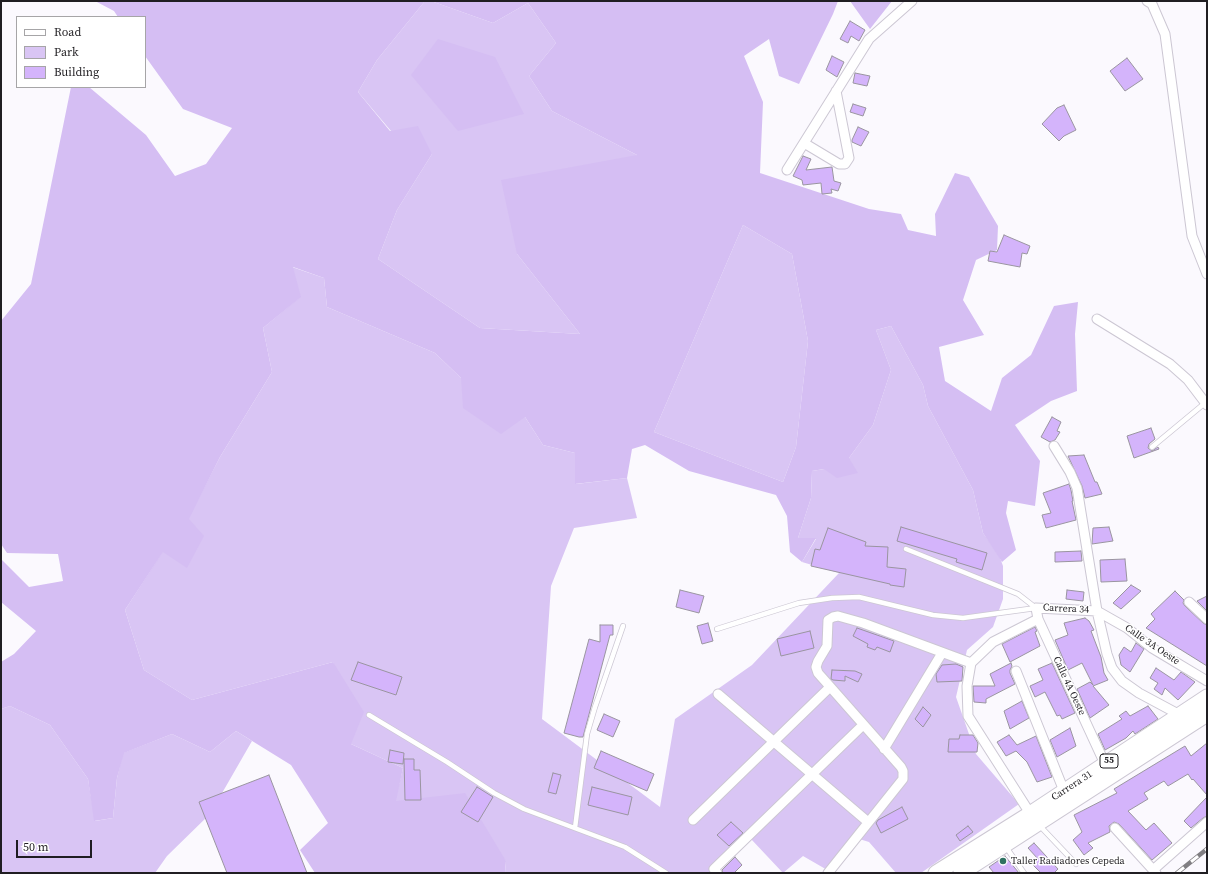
<!DOCTYPE html>
<html>
<head>
<meta charset="utf-8">
<style>
  body { margin:0 }
  #map { position:relative; width:1208px; height:874px; overflow:hidden; background:#fbf9fe; font-family:"Source Serif 4",serif }
  canvas { display:block }
  .frame { position:absolute; inset:0; border:2px solid #201e22; pointer-events:none }
  .legend { position:absolute; left:16px; top:16px; width:130px; height:72px; box-sizing:border-box; background:#fff; border:1px solid #a6a5a7; margin:0; padding:5px 7px; list-style:none; font-size:12px; color:#201e22 }
  .legend li { display:flex; align-items:center; gap:8px; height:20px }
  .legend b { width:20px; border:1px solid #a6a5a7 }
  .scale { position:absolute; left:16px; top:840px; width:76px; height:18px; box-sizing:border-box; border:2px solid #201e22; border-top:0; padding-left:5px; font-size:12px; line-height:14px; white-space:nowrap; color:#201e22; -webkit-text-stroke:3px #fff; paint-order:stroke }
</style>
</head>
<body>
<div id="map">
<canvas width="1208" height="874"></canvas>
<div class="frame"></div>
<ul class="legend">
<li><b style="height:5px;background:#fff"></b>Road</li>
<li><b style="height:11px;background:#d9c5f4"></b>Park</li>
<li><b style="height:11px;background:#d4b4fb"></b>Building</li>
</ul>
<div class="scale">50 m</div>
</div>
<script>
const c = document.querySelector('canvas').getContext('2d');
c.lineJoin = 'round';
function fillPath(path, color) { c.fillStyle = color; c.fill(path, 'evenodd'); }
const poly = rows => new Path2D(rows.map(r => 'M' + r).join(''));
function stroke(path, color, width, dash) { c.strokeStyle = color; c.lineWidth = width; c.lineCap = dash ? 'butt' : 'round'; c.setLineDash(dash || []); c.stroke(path); }
function drawText(font, color, halo, rows, align = 'center') {
  c.font = font + ' "Source Serif 4",serif'; c.lineWidth = 3; c.setLineDash([]); c.textBaseline = 'middle'; c.strokeStyle = halo; c.fillStyle = color; for (const [text, x, y, turn = 0] of rows) {
    c.save(); c.translate(x, y); c.rotate((+turn || 0) * Math.PI / 180); c.textAlign = isNaN(turn) ? turn : align; if (halo) c.strokeText(text, 0, 0); c.fillText(text, 0, 0); c.restore();
  }
}
fillPath(poly([
  [425,1,431,1,493,23,528,3,556,43,529,76,552,111,637,155,517,254,580,334,480,328,378,259,397,210,432,154,391,131,358,92,377,60],
  [743,225,792,254,808,341,796,447,783,482,654,432],
  [292,267,324,278,327,307,435,353,461,378,525,417,543,445,575,453,576,484,627,478,637,518,574,528,551,586,542,719,660,807,675,719,752,665,839,573,802,562,816,539,798,538,811,498,812,471,824,469,849,458,873,425,891,370,876,330,891,326,923,385,928,406,973,490,983,533,999,555,1003,566,1003,599,993,627,967,650,956,697,976,754,1019,804,921,873,896,873,869,842,856,838,829,871,803,856,783,873,751,839,718,868,723,873,505,873,506,861,395,801,403,768,351,744,333,662,192,700,144,670,125,610,163,551,188,519,220,457,272,372,263,328,300,297],
  [10,706,50,725,88,779,95,821,113,818,117,778,123,753,172,734,210,752,236,731,252,741,210,814,167,856,155,873,1,873,1,709]
]), '#d9c5f4');
fillPath(poly([
  [95,1,425,1,377,60,358,92,390,131,418,126,432,154,397,210,378,259,480,328,580,334,517,254,501,180,637,155,552,111,529,76,556,43,528,3,493,23,431,1,838,1,833,14,799,84,779,76,769,39,744,56,763,102,760,173,869,209,901,214,908,230,936,236,935,214,955,173,969,177,998,226,997,250,976,260,963,300,984,335,939,347,945,381,991,411,1002,378,1031,355,1054,306,1078,302,1075,334,1077,391,1051,401,1015,425,1040,461,1035,506,1008,501,1006,513,1016,550,1002,562,983,533,973,490,928,406,923,385,891,326,876,330,891,370,873,425,849,458,858,473,837,478,824,469,812,471,811,498,798,538,816,538,802,562,790,552,787,516,776,495,689,471,645,445,632,449,627,478,575,484,575,453,543,445,525,417,501,434,463,408,461,378,435,353,327,307,324,278,293,267,301,297,263,328,272,372,220,457,189,519,204,536,187,568,163,552,125,610,144,670,192,700,333,662,364,712,351,744,403,768,396,801,465,793,506,861,505,873,315,873,300,850,328,823,291,765,236,731,210,752,172,734,124,753,117,778,113,818,94,821,88,779,50,725,10,706,1,709,1,662,14,654,36,631,1,602,1,559,29,587,63,581,58,554,7,553,1,544,1,321,31,284,71,87,89,87,146,135,175,176,206,164,232,128,183,109,145,56,145,17,118,17,114,11],
  [743,225,792,254,808,341,796,447,783,482,654,432],
  [850,1,892,1,870,29],
  [438,39,495,57,524,114,458,131,411,75]
]), '#d5bef3');
const building = poly([
  [850,21,865,30,859,41,851,36,848,43,840,39,850,21],
  [832,56,844,62,837,77,826,70,832,56],
  [1127,58,1143,79,1125,91,1110,71,1127,58],
  [855,73,870,76,867,86,853,83,855,73],
  [853,104,866,108,863,116,850,112,853,104],
  [1064,105,1076,130,1064,136,1059,141,1042,124,1057,108,1064,105],
  [858,127,869,132,861,146,852,142,852,140,858,127],
  [803,156,811,159,806,170,832,167,834,181,841,183,838,191,831,189,832,193,822,194,821,183,803,185,802,180,793,176,803,156],
  [1004,235,1030,246,1027,254,1022,253,1020,267,988,261,990,251,997,252,1004,235],
  [1052,417,1061,422,1057,431,1060,432,1055,440,1050,442,1041,437,1052,417],
  [1151,428,1155,439,1149,444,1148,448,1152,451,1158,447,1159,449,1134,458,1127,436,1151,428],
  [1084,455,1095,482,1097,482,1102,494,1085,498,1082,486,1068,456,1084,455],
  [1069,484,1071,490,1073,501,1072,501,1076,520,1046,528,1042,515,1051,513,1043,493,1069,484],
  [901,527,987,553,982,570,956,562,957,559,897,541,901,527],
  [1109,527,1113,541,1092,544,1093,528,1109,527],
  [828,528,866,542,865,546,888,547,887,567,906,569,904,587,890,585,890,584,811,566,815,549,820,550,828,528],
  [1081,551,1082,561,1055,562,1055,552,1081,551],
  [1125,559,1127,581,1101,582,1100,560,1125,559],
  [1131,585,1141,591,1121,609,1113,603,1131,585],
  [680,590,704,596,699,613,676,607,680,590],
  [1067,590,1084,592,1083,601,1066,599,1067,590],
  [1175,591,1184,600,1183,603,1185,606,1203,623,1207,625,1207,666,1146,628,1155,619,1151,614,1175,591],
  [1207,596,1207,611,1197,601,1207,596],
  [1085,618,1089,621,1094,630,1091,631,1101,657,1104,673,1108,680,1093,686,1109,705,1090,718,1077,689,1090,682,1093,685,1082,663,1068,670,1055,640,1068,635,1064,623,1085,618],
  [708,623,713,641,702,644,697,626,708,623],
  [600,625,613,625,613,635,610,635,583,737,579,737,564,733,589,639,600,642,600,625],
  [1035,627,1037,631,1035,632,1040,646,1010,662,1002,644,1035,627],
  [857,628,894,641,890,652,877,647,875,650,867,647,868,644,853,636,857,628],
  [810,631,814,648,781,656,777,639,810,631],
  [1136,643,1144,649,1130,672,1121,665,1119,655,1124,647,1131,652,1136,643],
  [358,662,402,677,396,695,351,680,358,662],
  [1011,663,1012,666,1010,670,1010,673,1015,684,986,699,986,703,974,702,973,686,995,686,990,674,1011,663],
  [1052,663,1075,713,1062,719,1060,715,1057,716,1045,692,1035,697,1030,686,1043,680,1038,669,1052,663],
  [956,664,963,667,962,681,937,682,936,674,942,665,956,664],
  [1156,668,1174,680,1181,672,1195,682,1178,700,1165,688,1162,695,1154,689,1158,683,1150,678,1156,668],
  [832,670,855,671,862,674,858,682,845,676,845,681,833,680,831,679,832,670],
  [1022,701,1029,718,1010,729,1004,711,1022,701],
  [1148,706,1158,719,1135,734,1133,731,1126,738,1105,750,1098,734,1122,719,1119,716,1126,711,1130,716,1148,706],
  [923,707,931,715,923,727,915,719,923,707],
  [604,714,620,721,613,737,597,730,604,714],
  [1070,728,1076,746,1057,757,1050,740,1070,728],
  [960,735,973,735,978,743,977,752,948,752,949,739,959,739,960,735],
  [1009,735,1017,745,1036,736,1052,777,1037,782,1027,762,1016,751,1006,756,997,742,1009,735],
  [1207,743,1207,795,1193,779,1192,780,1188,774,1168,786,1164,781,1144,793,1148,799,1128,811,1146,830,1154,823,1172,843,1152,860,1119,824,1114,822,1109,826,1110,832,1088,843,1093,848,1084,855,1073,840,1082,832,1074,815,1117,793,1114,789,1185,746,1191,756,1207,743],
  [390,750,404,753,403,764,388,762,390,750],
  [601,751,654,774,647,791,594,768,601,751],
  [404,759,414,759,414,770,420,770,421,800,405,800,404,759],
  [553,773,561,775,556,794,548,792,553,773],
  [269,775,307,873,227,873,199,802,269,775],
  [477,787,493,797,478,822,461,812,477,787],
  [592,787,632,797,628,815,588,805,592,787],
  [1207,797,1207,816,1203,818,1191,828,1184,821,1207,797],
  [902,807,908,819,881,833,876,823,878,820,902,807],
  [731,822,743,833,729,846,717,835,731,822],
  [968,826,973,832,960,841,956,835,968,826],
  [1034,843,1058,869,1054,873,1041,873,1032,864,1038,859,1028,848,1034,843],
  [1005,856,1019,873,994,873,989,867,1005,856],
  [735,857,742,865,734,873,723,873,722,870,735,857]
]);
fillPath(building, '#d4b4fb');
stroke(building, '#9a95a0', 1);
const service = poly([
  [1152,447,1205,403],
  [906,549,1018,594,1036,608],
  [717,629,799,603,832,598,859,597,933,615,963,618,1036,608],
  [369,715,447,762,494,793,524,809,625,847,666,873],
  [1040,826,1076,864],
  [575,828,587,734,595,707,623,626],
  [1006,847,1024,873]
]);
const minor = poly([
  [1147,1,1152,4,1165,34,1192,236,1207,274],
  [804,143,839,164,845,164,849,158,836,91],
  [787,170,869,39,912,1],
  [1097,319,1170,364,1188,380,1207,405],
  [1054,446,1070,472,1077,488,1097,611,1107,654,1112,668,1122,681,1139,693,1180,715],
  [1189,602,1207,619],
  [1016,671,1064,791],
  [718,694,868,822],
  [884,749,942,653],
  [1105,764,1038,619,1036,608,1097,611,1127,628,1152,648,1207,681],
  [1033,818,968,716,967,686,971,663,993,642,1038,619],
  [693,820,830,687],
  [1115,828,1156,873],
  [1153,870,1207,822],
  [717,873,714,869,863,725],
  [828,873,903,779,903,771,901,767,818,673,816,667,818,661,827,646,828,620,833,617,838,616,863,623,971,663]
]);
const trunk = poly([
  [936,873,1030,814,1207,697],
  [961,873,1207,714]
]);
stroke(service, '#ccc7d3', 6);
stroke(minor, '#ccc7d3', 11);
stroke(trunk, '#ccc7d3', 17);
stroke(service, '#fff', 4.5);
stroke(minor, '#fff', 9);
stroke(trunk, '#fff', 15);
const rail = poly([
  [1177,873,1207,849]
]);
stroke(rail, '#807e82', 4.5);
stroke(rail, '#fff', 3, [9]);
for (const [x, y, r, color] of [
  [1003,861,4,"#2e7162"]
]) { const dot = new Path2D(); dot.arc(x, y, r, 0, 2 * Math.PI); c.fillStyle = color; c.fill(dot); stroke(dot, '#fff', 1.5); }
for (const [x, y, w] of [
  [1109,761,18]
]) { const box = new Path2D(); box.roundRect(x - w / 2, y - 7, w, 14, 3); c.fillStyle = '#fff'; c.fill(box); stroke(box, '#201e22', 1); }
drawText('bold 9px', '#201e22', null, [
  ["55",1109,761]
]);
drawText('10px', '#201e22', '#fff', [
  ["Carrera 34",1066,609,3],
  ["Calle 3A Oeste",1152,645,34],
  ["Calle 4A Oeste",1069,686,65],
  ["Carrera 31",1072,786,-33]
]);
drawText('10px', '#201e22', '#fff', [
  ["Taller Radiadores Cepeda",1011,861]
], 'left');
</script>
</body>
</html>
